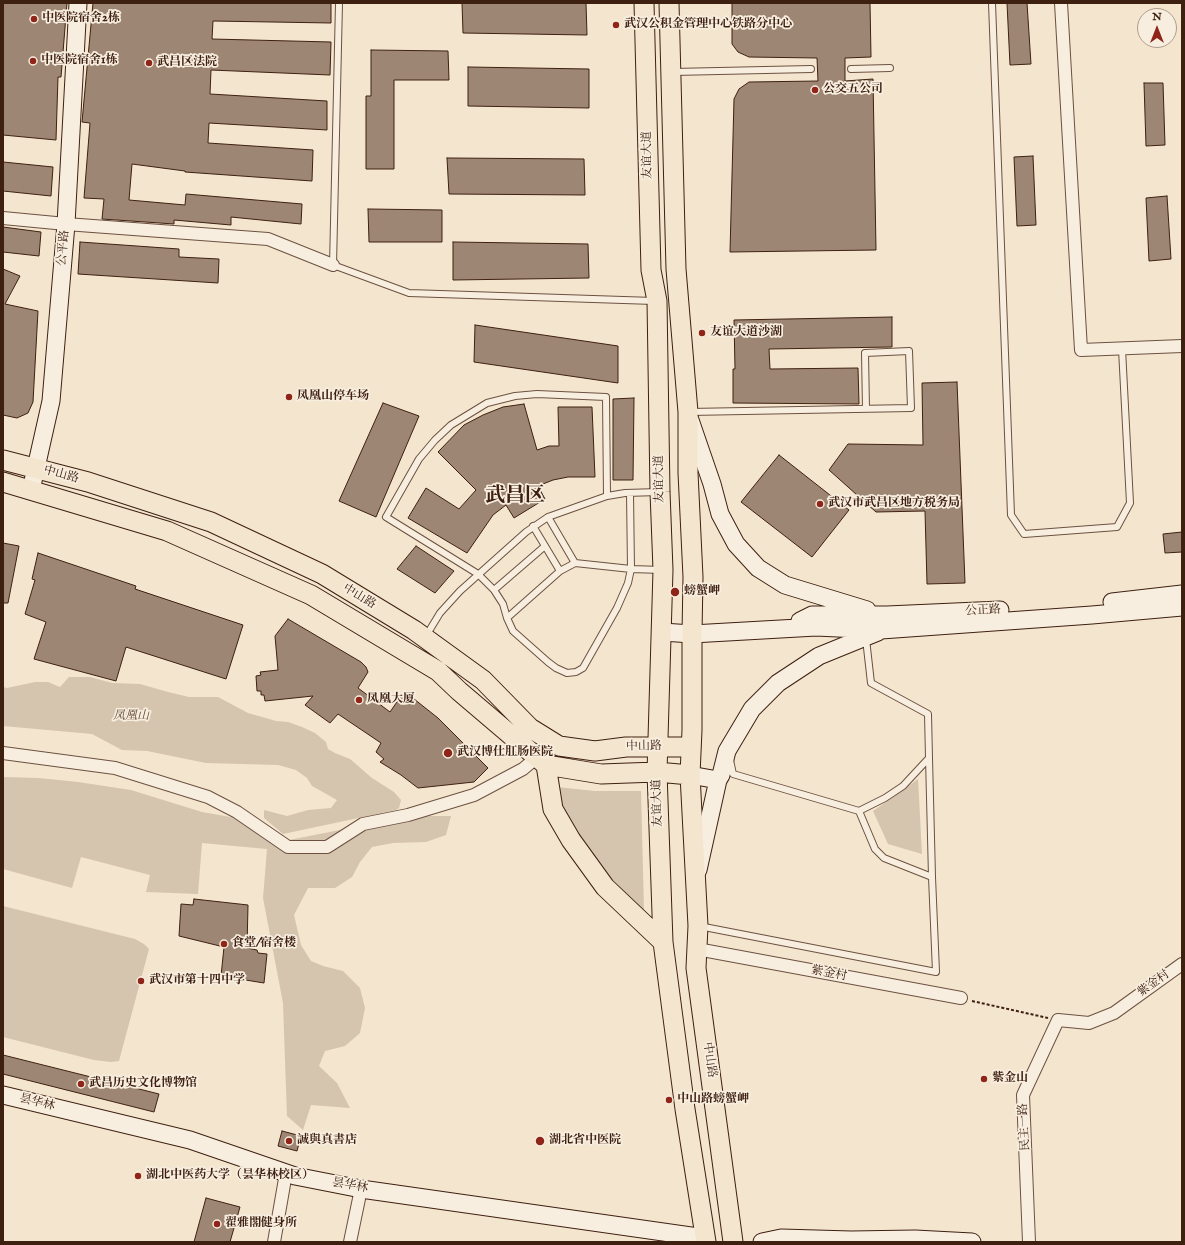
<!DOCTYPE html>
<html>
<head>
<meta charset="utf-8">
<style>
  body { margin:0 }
  #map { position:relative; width:1185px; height:1245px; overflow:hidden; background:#f4e5ce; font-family:"IM FELL English",serif }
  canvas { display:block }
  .frame { position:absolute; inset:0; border:4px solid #3e2011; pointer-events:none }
  .north { position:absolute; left:1137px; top:8px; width:40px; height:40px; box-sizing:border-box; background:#f8eedf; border:1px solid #ae9c8d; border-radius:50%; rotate:0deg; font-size:11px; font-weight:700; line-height:16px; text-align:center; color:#3e2011 }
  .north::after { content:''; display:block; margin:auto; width:14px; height:18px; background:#8f2418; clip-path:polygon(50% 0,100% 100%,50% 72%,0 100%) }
</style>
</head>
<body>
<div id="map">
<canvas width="1185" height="1245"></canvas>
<div class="frame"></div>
<div class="north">N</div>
</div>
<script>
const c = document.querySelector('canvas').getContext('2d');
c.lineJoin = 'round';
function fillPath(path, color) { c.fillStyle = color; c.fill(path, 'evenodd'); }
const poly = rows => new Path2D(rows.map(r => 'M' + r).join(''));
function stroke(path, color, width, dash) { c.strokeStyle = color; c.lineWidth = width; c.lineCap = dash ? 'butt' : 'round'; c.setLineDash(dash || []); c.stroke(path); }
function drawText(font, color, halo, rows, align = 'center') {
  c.font = font + ' "IM FELL English","Noto Serif SC",serif'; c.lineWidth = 3.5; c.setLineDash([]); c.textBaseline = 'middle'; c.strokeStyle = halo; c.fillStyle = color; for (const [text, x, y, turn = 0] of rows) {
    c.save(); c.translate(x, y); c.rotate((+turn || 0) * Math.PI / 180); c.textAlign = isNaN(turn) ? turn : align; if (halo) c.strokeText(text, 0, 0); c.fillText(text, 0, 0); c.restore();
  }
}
fillPath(poly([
  [69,677,90,677,112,683,140,684,168,692,189,697,218,697,248,713,276,721,288,722,302,727,315,733,326,742,328,749,335,753,350,759,372,778,394,792,401,800,399,808,396,810,283,834,264,818,264,810,287,816,308,810,331,808,337,800,312,786,307,778,296,770,278,765,206,763,147,751,122,750,92,734,3,726,3,687,7,688,35,682,48,682,60,687],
  [3,777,39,778,78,782,131,790,202,812,236,818,267,837,289,840,411,816,451,816,446,835,426,842,393,843,372,847,360,862,352,877,335,888,308,888,294,915,301,945,311,961,323,966,343,971,360,988,365,1008,360,1033,345,1046,325,1051,319,1066,337,1083,350,1108,311,1105,303,1130,287,1116,283,1003,263,898,267,849,202,843,198,894,146,892,150,875,81,857,72,888,3,869],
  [918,779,922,854,888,844,873,811,895,796],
  [557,787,595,791,641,791,644,911,612,879,586,847,554,798],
  [3,906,135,939,144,944,149,949,119,1061,111,1062,94,1060,3,1037]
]), '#d5c4ae');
const building = poly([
  [3,3,67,3,61,77,58,77,56,140,3,135,3,3],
  [93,3,331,3,331,23,213,21,212,39,331,42,330,75,211,70,210,94,327,101,327,130,209,123,208,143,313,150,312,181,185,172,185,171,132,164,129,200,185,205,186,194,302,204,301,224,231,217,231,225,174,220,174,224,102,219,104,199,84,198,90,123,82,122,93,3],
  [462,3,586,3,587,35,463,33,462,3],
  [732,3,870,3,871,57,845,58,845,81,873,79,876,250,730,252,734,99,739,89,749,82,818,81,817,58,749,57,738,52,732,44,732,3],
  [1007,3,1027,3,1031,64,1010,65,1007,3],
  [371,50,448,51,449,80,394,80,394,169,366,169,366,96,371,96,371,50],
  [468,67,589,69,589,108,468,106,468,67],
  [1144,83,1163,83,1165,145,1146,146,1144,83],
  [1033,156,1036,225,1017,226,1014,157,1033,156],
  [447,158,584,159,585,195,449,194,447,158],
  [3,162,53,167,51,196,3,191,3,162],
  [1167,196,1171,259,1149,261,1146,198,1167,196],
  [368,209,442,210,442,242,369,242,368,209],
  [3,227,41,232,39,256,3,252,3,227],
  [80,242,179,249,179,257,219,259,218,283,78,274,80,242],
  [453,242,588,244,589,278,453,280,453,242],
  [3,269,20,276,5,304,38,311,33,402,28,413,17,418,3,415,3,269],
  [892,317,892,347,769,349,770,369,858,368,859,404,733,403,733,369,735,369,734,320,892,317],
  [475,325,618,346,618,383,474,362,475,325],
  [957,382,965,583,927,584,925,511,876,512,829,470,848,444,923,445,922,383,957,382],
  [634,398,633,480,613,480,613,399,634,398],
  [383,403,419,416,376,517,339,501,383,403],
  [524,404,537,450,549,446,559,446,558,407,592,407,595,477,568,477,553,480,538,486,545,499,514,518,506,505,493,515,467,553,408,518,426,488,459,509,476,490,438,452,464,425,483,415,503,407,524,404],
  [779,455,849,510,812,557,741,502,779,455],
  [1182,532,1182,552,1165,553,1163,534,1182,532],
  [3,543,19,546,8,603,3,603,3,543],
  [416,546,454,571,435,593,397,569,416,546],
  [38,553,136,586,135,589,243,625,226,679,126,647,116,681,34,659,46,622,25,614,35,580,32,579,38,553],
  [288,619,361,662,366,667,368,672,358,688,390,712,401,696,405,695,409,695,438,718,488,768,474,782,418,788,401,775,380,762,384,759,376,752,381,743,338,714,330,723,305,705,313,696,265,701,264,695,261,695,261,691,257,691,256,676,261,675,260,672,278,670,275,636,288,619],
  [194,899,248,905,247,948,257,950,258,953,267,954,264,983,221,976,224,947,179,936,181,904,193,905,194,899],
  [3,1055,159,1094,154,1112,3,1074,3,1055],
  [282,1131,301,1136,297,1151,278,1146,282,1131],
  [206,1198,240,1207,230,1242,194,1242,206,1198]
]);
fillPath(building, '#9d8673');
stroke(building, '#3e2011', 1);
const lane = poly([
  [339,3,333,265,409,293,654,301],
  [992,3,1011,515,1024,534,1117,527,1130,503,1122,349],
  [851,69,890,68],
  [673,72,811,69],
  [689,412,911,408,909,351,865,353,866,409],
  [548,517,575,563,631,569,662,570],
  [533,526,560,571],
  [575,563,560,571,507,618,513,631,548,662,556,668,567,673,576,672,583,668,617,608,628,583,631,569,630,493],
  [494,590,545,546],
  [507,618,503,604,494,590,478,574,386,517,419,459,435,440,451,425,487,403,515,396,537,394,606,397,607,496],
  [426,636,440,613,460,591,526,532,548,517,607,496,625,493,659,492],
  [929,758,932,877],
  [730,760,733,774,859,811,885,798,903,786,929,758,928,714,871,683,866,639],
  [699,926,936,972,932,877,884,858,875,849,859,811]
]);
const street = poly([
  [1061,3,1081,350,1182,346],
  [3,218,66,224,268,239,333,265],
  [3,753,115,768,208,797,237,812,288,847,327,847,363,824,408,815,474,795,523,769,536,758],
  [697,949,961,998],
  [274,1242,286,1173],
  [350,1242,361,1189],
  [1029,1242,1023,1095,1058,1020,1089,1023,1114,1013,1182,964]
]);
const secondary = poly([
  [690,420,712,484,720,514,736,544,758,568,785,585,867,610],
  [31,490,51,401,66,224,78,3],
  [1112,602,1182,594],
  [800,621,812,615,887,615,1000,610],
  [662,632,692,634,816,627,881,630,1092,615,1182,607],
  [690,775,718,780,721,775,727,751,752,709,778,683,819,656,878,632],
  [698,870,718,780],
  [3,1095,190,1140,295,1176,361,1189,705,1238],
  [762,1242,781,1238,851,1240,915,1239,972,1242]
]);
const primary = poly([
  [644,3,651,270,657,301,660,492,663,570,657,772,663,942,685,1109,706,1242],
  [669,3,676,269,688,412,688,473,693,577,692,634,692,730,690,775,698,926,696,968,733,1242],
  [3,460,88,482,211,522,322,574,414,630,483,680,530,728,559,746,595,751,626,747,691,747],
  [3,482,167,531,311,595,438,671,459,691,546,765,601,774,657,772,690,775],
  [546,765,553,809,571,840,605,887,663,942]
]);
stroke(lane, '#6c5140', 8);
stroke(street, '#6c5140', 14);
stroke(secondary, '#3e2011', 19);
stroke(primary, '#3e2011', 21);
stroke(poly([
  [972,1001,1048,1018]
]), '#3e2011', 2, [3, 2]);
stroke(lane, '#f8eedf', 6);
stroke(street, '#f8eedf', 12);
stroke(secondary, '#f8eedf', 17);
stroke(primary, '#f4e5ce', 19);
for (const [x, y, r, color] of [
  [34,19,4,"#8f2418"],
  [616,25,4,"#8f2418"],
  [33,61,4,"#8f2418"],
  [149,63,4,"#8f2418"],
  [815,90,4,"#8f2418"],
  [702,333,4,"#8f2418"],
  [289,397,4,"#8f2418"],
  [820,504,4,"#8f2418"],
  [675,592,5,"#8f2418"],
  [359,700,4,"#8f2418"],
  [448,753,5,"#8f2418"],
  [224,944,4,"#8f2418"],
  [141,981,4,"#8f2418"],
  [984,1079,4,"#8f2418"],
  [81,1084,4,"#8f2418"],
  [669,1100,4,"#8f2418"],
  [289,1141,4,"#8f2418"],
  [540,1141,5,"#8f2418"],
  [138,1176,4,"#8f2418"],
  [217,1224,4,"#8f2418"]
]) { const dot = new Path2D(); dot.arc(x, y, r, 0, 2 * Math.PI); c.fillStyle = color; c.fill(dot); stroke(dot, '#f8eedf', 1.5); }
drawText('bold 12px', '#3e2011', '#f8eedf', [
  ["中医院宿舍2栋",42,19],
  ["武汉公积金管理中心铁路分中心",624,25],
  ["中医院宿舍1栋",41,61],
  ["武昌区法院",157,63],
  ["公交五公司",823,90],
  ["友谊大道沙湖",710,333],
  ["凤凰山停车场",297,397],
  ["武汉市武昌区地方税务局",828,504],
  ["螃蟹岬",684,592],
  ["凤凰大厦",367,700],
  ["武汉博仕肛肠医院",457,753],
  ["食堂/宿舍楼",232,944],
  ["武汉市第十四中学",149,981],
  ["紫金山",992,1079],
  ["武昌历史文化博物馆",89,1084],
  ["中山路螃蟹岬",677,1100],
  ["誠與真書店",297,1141],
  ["湖北省中医院",549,1141],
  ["湖北中医药大学（昙华林校区）",146,1176],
  ["翟雅閣健身所",225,1224]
], 'left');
drawText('12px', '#3e2011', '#f8eedf', [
  ["友谊大道",648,155,-91],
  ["公平路",64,248,-85],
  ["中山路",61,475,15],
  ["友谊大道",660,479,-91],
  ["中山路",359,597,31],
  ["公正路",983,611,-3],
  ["中山路",644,747,-1],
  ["友谊大道",658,803,-92],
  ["紫金村",829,974,11],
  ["紫金村",1154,984,-36],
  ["中山路",709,1060,82],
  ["昙华林",37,1103,14],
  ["民主一路",1025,1127,-93],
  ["昙华林",350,1186,10]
]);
drawText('italic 12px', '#644938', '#f8eedf', [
  ["凤凰山",131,717]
]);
drawText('bold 20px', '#3e2011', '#f8eedf', [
  ["武昌区",515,497]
]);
</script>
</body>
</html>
